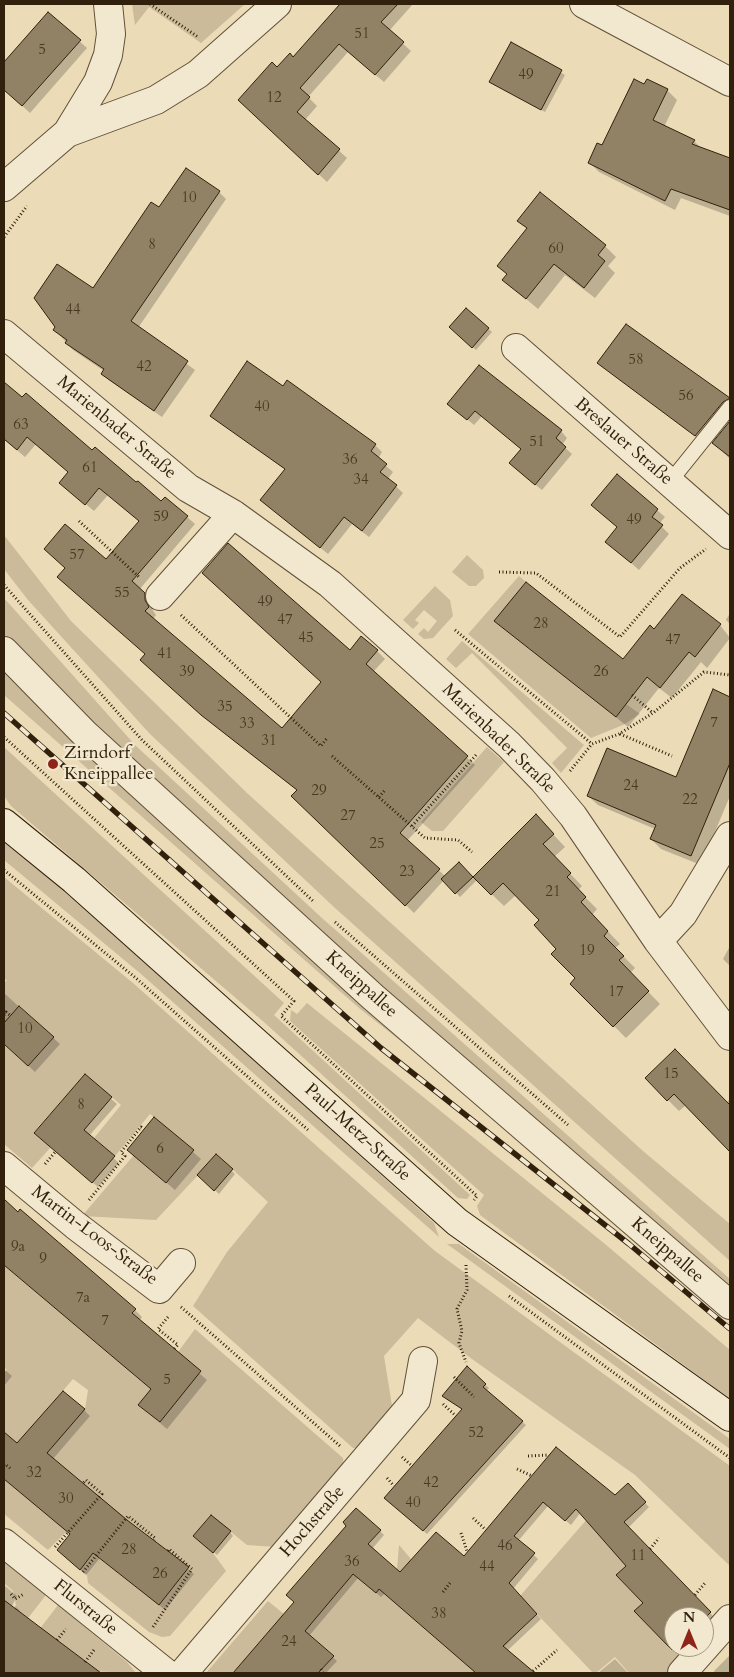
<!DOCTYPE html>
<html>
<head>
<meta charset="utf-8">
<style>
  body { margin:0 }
  #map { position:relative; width:734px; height:1677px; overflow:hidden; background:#ebdbb7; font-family:Cardo,serif }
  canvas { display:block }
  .frame { position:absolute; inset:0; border:5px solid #31210c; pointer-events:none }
  .north { position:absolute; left:664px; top:1607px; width:50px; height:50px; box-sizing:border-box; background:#f2e8d0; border:1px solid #a59882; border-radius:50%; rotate:0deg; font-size:14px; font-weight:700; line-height:20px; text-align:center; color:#31210c }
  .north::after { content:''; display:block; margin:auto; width:18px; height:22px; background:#8f2418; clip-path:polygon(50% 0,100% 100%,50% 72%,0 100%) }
</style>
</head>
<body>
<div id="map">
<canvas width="734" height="1677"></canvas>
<div class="frame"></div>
<div class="north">N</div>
</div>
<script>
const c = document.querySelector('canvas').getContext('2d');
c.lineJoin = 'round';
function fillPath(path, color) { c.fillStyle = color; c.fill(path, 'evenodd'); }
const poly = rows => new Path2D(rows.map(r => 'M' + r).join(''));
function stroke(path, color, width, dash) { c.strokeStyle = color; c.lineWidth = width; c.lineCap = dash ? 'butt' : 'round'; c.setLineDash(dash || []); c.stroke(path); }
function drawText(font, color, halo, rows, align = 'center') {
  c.font = font + ' Cardo,serif'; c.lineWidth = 4.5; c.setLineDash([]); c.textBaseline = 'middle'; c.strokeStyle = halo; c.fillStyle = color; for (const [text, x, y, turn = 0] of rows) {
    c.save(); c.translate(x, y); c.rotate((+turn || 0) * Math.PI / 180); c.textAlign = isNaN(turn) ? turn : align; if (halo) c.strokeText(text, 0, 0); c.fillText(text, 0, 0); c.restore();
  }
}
fillPath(poly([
  [132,4,245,4,201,43,149,7,135,25],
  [4,535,71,621,247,793,643,1151,730,1224,730,1261,335,908,150,734,28,600,4,569],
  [467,555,483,570,484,578,476,586,469,586,452,572],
  [519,576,526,582,495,621,616,717,626,704,640,714,623,725,591,738,468,634],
  [435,586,450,600,453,616,433,638,424,639,418,634,424,628,428,632,437,621,424,610,415,620,419,623,413,629,403,620],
  [4,598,135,745,322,918,730,1279,730,1299,380,994,4,642],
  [462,641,584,745,561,773,552,763,567,748,472,653,456,668,446,659],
  [4,660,575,1179,359,1008,4,695],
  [4,747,284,1003,274,1015,470,1195,467,1199,458,1198,265,1023,11,806,4,796],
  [487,747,504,762,443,831,432,831,421,822],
  [4,840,150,966,434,1223,439,1237,141,974,4,860],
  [4,877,133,983,435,1251,730,1466,730,1566,635,1475,472,1359,418,1318,384,1356,393,1412,361,1448,353,1448,193,1306,227,1252,268,1202,217,1155,156,1220,82,1216,134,1155,166,1183,194,1150,150,1114,115,1156,94,1138,121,1105,85,1074,34,1132,51,1147,32,1168,4,1144,4,1044,28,1066,54,1037,20,1006,4,1023,4,983,7,980,4,979],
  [307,1003,605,1244,730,1350,730,1399,480,1215,477,1206,484,1195,290,1021,291,1010,297,1014],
  [447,1244,459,1244,730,1439,730,1449],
  [4,1265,79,1327,137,1366,131,1373,151,1389,138,1405,159,1422,200,1372,178,1352,195,1329,343,1458,344,1468,276,1547,247,1545,210,1515,193,1536,213,1553,226,1571,170,1636,162,1637,149,1632,88,1583,87,1575,80,1570,98,1547,35,1443,4,1478,4,1439,7,1435,4,1432,4,1373,7,1370,4,1367],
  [73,1379,88,1390,85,1409,43,1414],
  [128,1520,189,1567,159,1605,98,1557],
  [4,1479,67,1531,48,1550,4,1514],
  [595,1510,626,1566,616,1575,643,1603,634,1611,675,1647,690,1647,666,1673,629,1673,615,1657,596,1673,593,1673,520,1596],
  [399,1545,429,1580,501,1613,518,1632,481,1673,318,1673,334,1656,304,1630,353,1574,376,1593,397,1569],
  [4,1560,46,1595,4,1649,4,1621,16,1605,13,1591,4,1583],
  [268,1601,284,1614,238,1668,244,1673,206,1673],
  [58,1605,127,1662,136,1673,15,1668,22,1673,6,1673]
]), '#cbbb9a');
fillPath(poly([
  [342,4,413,4,389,31,411,51,384,82,348,52,308,97,317,106,305,120,347,158,327,182,248,108,277,69,293,58],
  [48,13,87,48,30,113,4,89,4,64],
  [511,44,565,75,545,112,491,82],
  [645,86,667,90,677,100,664,127,694,141,702,149,730,160,730,216,681,198,675,210,599,172,589,162],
  [219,192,226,199,138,328,195,370,162,417,110,381,102,374,104,371,73,350,55,330,93,290,159,208],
  [519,221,605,246,616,257,608,266,615,273,595,298,565,275,538,309,504,280,528,229],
  [466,309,492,332,476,350,450,327],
  [676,360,730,400,730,410,704,443,599,363,675,362],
  [287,382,375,445,382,452,378,459,393,472,388,479,403,493,369,537,352,524,328,554,262,500,286,470,212,416,284,387],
  [4,383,93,452,162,503,187,517,195,524,139,590,152,602,152,609,156,615,153,619,282,730,350,651,377,651,385,659,373,672,475,765,407,841,445,876,459,864,473,879,536,816,565,847,554,857,582,886,578,890,597,909,592,915,620,944,615,948,635,968,630,973,660,1004,626,1038,572,984,577,978,541,920,516,895,504,906,477,880,460,897,444,880,414,913,293,796,298,791,211,723,149,668,146,654,106,561,140,521,108,495,94,511,69,490,70,473,36,444,25,457,4,439],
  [449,404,561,431,567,438,562,445,572,454,542,490,517,470,522,449,482,416,474,425],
  [730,423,730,459,714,443],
  [617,476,665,517,659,524,669,534,639,570,615,549,618,528],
  [682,595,720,625,730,638,707,668,701,662,672,698,659,688,628,727,496,621,624,661,654,631],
  [730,613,730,624,726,620],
  [714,691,730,698,730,796,701,865,661,849,651,839,655,829,598,805,588,796,677,779],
  [730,946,730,966,723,959],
  [4,993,60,1044,35,1072,4,1043],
  [85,1076,117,1104,89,1136,119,1163,98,1187,41,1138],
  [646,1078,726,1103,730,1099,730,1150,686,1105,679,1111],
  [155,1119,201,1159,175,1190,136,1157],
  [216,1156,235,1174,219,1194,199,1175],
  [4,1201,135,1310,142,1317,139,1321,207,1380,167,1429,147,1412,153,1390,4,1264],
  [467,1368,489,1388,486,1391,526,1425,427,1534,390,1501,463,1410,447,1399],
  [4,1369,12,1376,4,1386],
  [84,1410,90,1416,53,1459,194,1574,165,1610,100,1558,86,1575,64,1556,71,1535,4,1478,4,1434,17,1445],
  [556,1448,615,1497,628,1485,649,1507,628,1528,714,1617,704,1628,704,1617,674,1617,674,1647,684,1647,677,1653,636,1611,644,1603,628,1566,581,1512,571,1525,548,1506,518,1541,538,1559,513,1589,541,1619,507,1651,533,1673,480,1673,385,1593,381,1597,358,1578,309,1636,337,1661,326,1673,245,1673,240,1668,380,1531,384,1535,372,1549,401,1574,464,1558],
  [230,1532,233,1536,217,1555,198,1540],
  [4,1585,17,1596,9,1612,11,1613,16,1607,20,1611,18,1613,98,1673,4,1672],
  [730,1655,730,1673,715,1673,714,1671],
  [615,1659,628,1673,598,1673]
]), '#0003');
const building = poly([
  [340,4,398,4,381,22,404,42,375,75,339,44,300,88,310,97,297,112,340,149,318,175,238,100,272,62,277,67,290,53,293,57,340,4],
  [48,12,81,40,22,106,4,90,4,62,48,12],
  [511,42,562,70,541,110,489,82,511,42],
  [634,79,644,84,647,79,668,89,653,120,695,140,692,144,730,158,730,210,671,189,665,201,588,163,597,143,602,145,634,79],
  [186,168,220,191,131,321,188,361,154,411,101,374,104,369,65,343,67,340,53,330,55,327,34,298,57,264,93,288,151,202,159,207,186,168],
  [540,192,606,245,598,255,605,261,584,288,554,264,526,299,502,280,507,274,497,266,527,228,517,221,540,192],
  [466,308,489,328,472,348,449,327,466,308],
  [626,324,730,398,723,402,695,436,597,363,626,324],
  [247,361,283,386,287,380,376,444,371,451,387,464,380,472,397,485,362,531,344,517,320,548,260,500,285,469,210,416,247,361],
  [479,365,562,430,556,438,566,447,535,485,509,463,521,449,475,411,467,420,447,404,479,365],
  [4,382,22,397,26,393,92,450,95,447,136,482,138,481,161,501,165,497,188,516,132,581,145,593,145,600,149,607,145,611,282,728,321,682,202,573,228,543,350,650,361,636,378,650,366,664,468,756,400,833,440,869,405,906,291,796,297,790,201,715,140,660,145,654,57,577,65,568,44,549,65,524,106,559,139,521,99,488,85,505,59,483,68,472,27,437,17,450,4,439,4,382],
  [730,421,730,457,712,443,730,421],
  [617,474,658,509,652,517,663,525,631,563,605,542,617,527,591,505,617,474],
  [526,582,623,659,650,625,654,629,682,594,721,624,695,657,689,652,660,688,647,677,616,717,494,621,526,582],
  [713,689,730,697,730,763,691,856,650,839,656,825,587,796,607,748,676,777,713,689],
  [536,814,554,834,543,844,571,873,567,877,586,897,581,902,608,931,604,936,624,956,619,960,649,991,613,1027,570,984,575,978,551,954,556,949,534,925,539,920,503,883,491,895,473,877,536,814],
  [459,862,473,877,455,894,441,879,459,862],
  [19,1006,54,1037,28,1066,4,1044,4,1023,19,1006],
  [675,1049,730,1105,730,1152,674,1094,667,1101,645,1078,675,1049],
  [85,1074,112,1097,84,1130,115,1156,92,1183,34,1133,85,1074],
  [154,1117,194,1150,166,1183,127,1150,154,1117],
  [216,1154,233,1169,214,1191,197,1175,216,1154],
  [4,1199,18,1212,20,1209,136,1309,132,1313,201,1371,160,1422,138,1405,151,1389,4,1265,4,1199],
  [467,1366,486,1384,483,1387,523,1421,423,1531,384,1498,462,1409,442,1396,467,1366],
  [63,1391,85,1409,47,1453,127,1520,189,1567,159,1605,93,1553,80,1570,57,1550,70,1534,4,1479,4,1432,17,1443,63,1391],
  [556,1447,615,1495,628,1483,646,1502,624,1522,711,1612,704,1619,674,1617,675,1647,672,1650,634,1611,643,1603,616,1575,626,1566,576,1509,565,1521,543,1502,514,1536,535,1553,509,1583,537,1614,503,1646,535,1673,476,1673,379,1589,376,1593,353,1574,305,1631,334,1656,318,1673,233,1673,294,1602,286,1595,346,1526,343,1522,356,1508,381,1530,368,1544,400,1572,436,1532,464,1556,556,1447],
  [211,1515,231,1531,213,1553,193,1536,211,1515],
  [4,1600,57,1640,101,1673,4,1673,4,1600]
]);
fillPath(building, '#928265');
stroke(building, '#31210c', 1);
const lane = poly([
  [669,483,730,407]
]);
const street = poly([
  [584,4,730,82],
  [67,133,156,100,198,74,277,4],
  [4,187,67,133,98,82,108,55,111,34,108,4],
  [4,334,188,488,233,514,330,584,509,745,543,780,573,816,658,941,730,1036],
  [516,348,730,535],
  [160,596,233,514],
  [4,651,84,733,373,997,730,1305],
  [658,941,683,914,730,836],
  [4,1166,75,1225,159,1289,181,1263],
  [4,1543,166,1673],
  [183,1673,416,1400,423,1361],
  [682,1673,730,1619]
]);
const secondary = poly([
  [4,823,74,880,457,1222,730,1417]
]);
stroke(lane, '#605037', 16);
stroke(street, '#605037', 30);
stroke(secondary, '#31210c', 30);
stroke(poly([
  [150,4,198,37],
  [4,237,27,206],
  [79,521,139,577],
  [499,572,536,573,620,637,680,568,706,549],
  [4,585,142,740,314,902],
  [181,615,321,746,327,738],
  [455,630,592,744,619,734,653,713,704,672,730,675],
  [632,695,653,713],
  [620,734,672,756],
  [4,737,294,1001,281,1016,477,1196,474,1200],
  [332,756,425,838,458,840,472,852],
  [570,771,592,744],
  [379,797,385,790],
  [412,826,477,754],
  [4,870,137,979,308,1130],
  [335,922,568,1125],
  [4,1015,6,1012,11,1016],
  [45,1164,56,1151],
  [89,1200,125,1156,121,1152,141,1127,144,1129],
  [466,1265,467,1290,457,1309,462,1331,459,1343,466,1362],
  [509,1296,730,1458],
  [181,1307,340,1446],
  [168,1317,158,1329,178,1345,174,1349],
  [454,1377,474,1397],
  [443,1404,456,1416],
  [528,1456,549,1455],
  [402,1457,412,1466],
  [4,1465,5,1464,11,1469],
  [517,1469,532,1476],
  [387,1478,394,1486],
  [473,1518,486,1530],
  [461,1533,467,1551],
  [55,1547,102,1494,86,1480,83,1483],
  [650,1549,659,1538],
  [83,1572,128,1516,155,1538,154,1540],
  [443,1592,450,1583],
  [11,1594,15,1599,24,1594],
  [695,1595,705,1583],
  [153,1627,192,1569,169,1549,168,1551],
  [57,1640,66,1629],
  [85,1662,94,1650],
  [321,1669,323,1673],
  [533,1671,557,1650]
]), '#31210c', 3, [1, 2.5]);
stroke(lane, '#f2e8d0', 14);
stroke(street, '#f2e8d0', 28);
stroke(secondary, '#f2e8d0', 28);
const rail = poly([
  [4,713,381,1048,629,1244,730,1329]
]);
stroke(rail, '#31210c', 5.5);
stroke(rail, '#f2e8d0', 4, [11]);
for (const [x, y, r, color] of [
  [53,764,6,"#8f2418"]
]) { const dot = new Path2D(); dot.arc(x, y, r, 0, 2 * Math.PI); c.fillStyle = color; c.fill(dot); stroke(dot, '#f2e8d0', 2); }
drawText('15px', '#493922', null, [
  ["51",362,35],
  ["5",42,51],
  ["49",526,76],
  ["12",274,99],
  ["10",189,199],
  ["8",152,246],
  ["60",556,250],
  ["44",73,311],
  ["58",636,361],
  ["42",144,368],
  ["56",686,397],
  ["40",262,408],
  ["63",21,426],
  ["51",537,443],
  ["36",350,461],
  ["61",90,469],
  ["34",361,481],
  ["59",161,518],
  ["49",634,521],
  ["57",77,556],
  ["55",122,594],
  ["49",265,603],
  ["47",285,621],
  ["28",541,625],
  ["45",306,639],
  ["47",673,641],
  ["41",165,655],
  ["39",187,673],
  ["26",601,673],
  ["35",225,708],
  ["7",714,724],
  ["33",247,725],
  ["31",269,742],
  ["24",631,787],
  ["29",319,792],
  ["22",690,801],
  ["27",348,817],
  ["25",377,845],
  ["23",407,873],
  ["21",553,893],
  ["19",587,952],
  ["17",616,993],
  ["10",25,1030],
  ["15",671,1075],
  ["8",81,1106],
  ["6",160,1150],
  ["9a",18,1248],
  ["9",43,1260],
  ["7a",83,1299],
  ["7",105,1322],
  ["5",167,1381],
  ["52",476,1434],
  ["32",34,1474],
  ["42",431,1484],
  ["30",66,1500],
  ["40",413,1504],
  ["46",505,1547],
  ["28",129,1551],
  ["11",638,1557],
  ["36",352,1563],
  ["44",487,1568],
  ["26",160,1575],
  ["38",439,1615],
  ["24",289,1643]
]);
drawText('18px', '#31210c', '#f2e8d0', [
  ["Marienbader Straße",116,428,40],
  ["Breslauer Straße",623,442,41],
  ["Marienbader Straße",498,739,44],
  ["Kneippallee",361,985,42],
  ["Paul-Metz-Straße",357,1133,42],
  ["Martin-Loos-Straße",94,1236,37],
  ["Kneippallee",667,1251,41],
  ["Hochstraße",313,1522,-49],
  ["Flurstraße",85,1608,39]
]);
drawText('18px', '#31210c', '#f2e8d0', [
  ["Zirndorf",64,754],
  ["Kneippallee",64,775]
], 'left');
</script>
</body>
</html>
